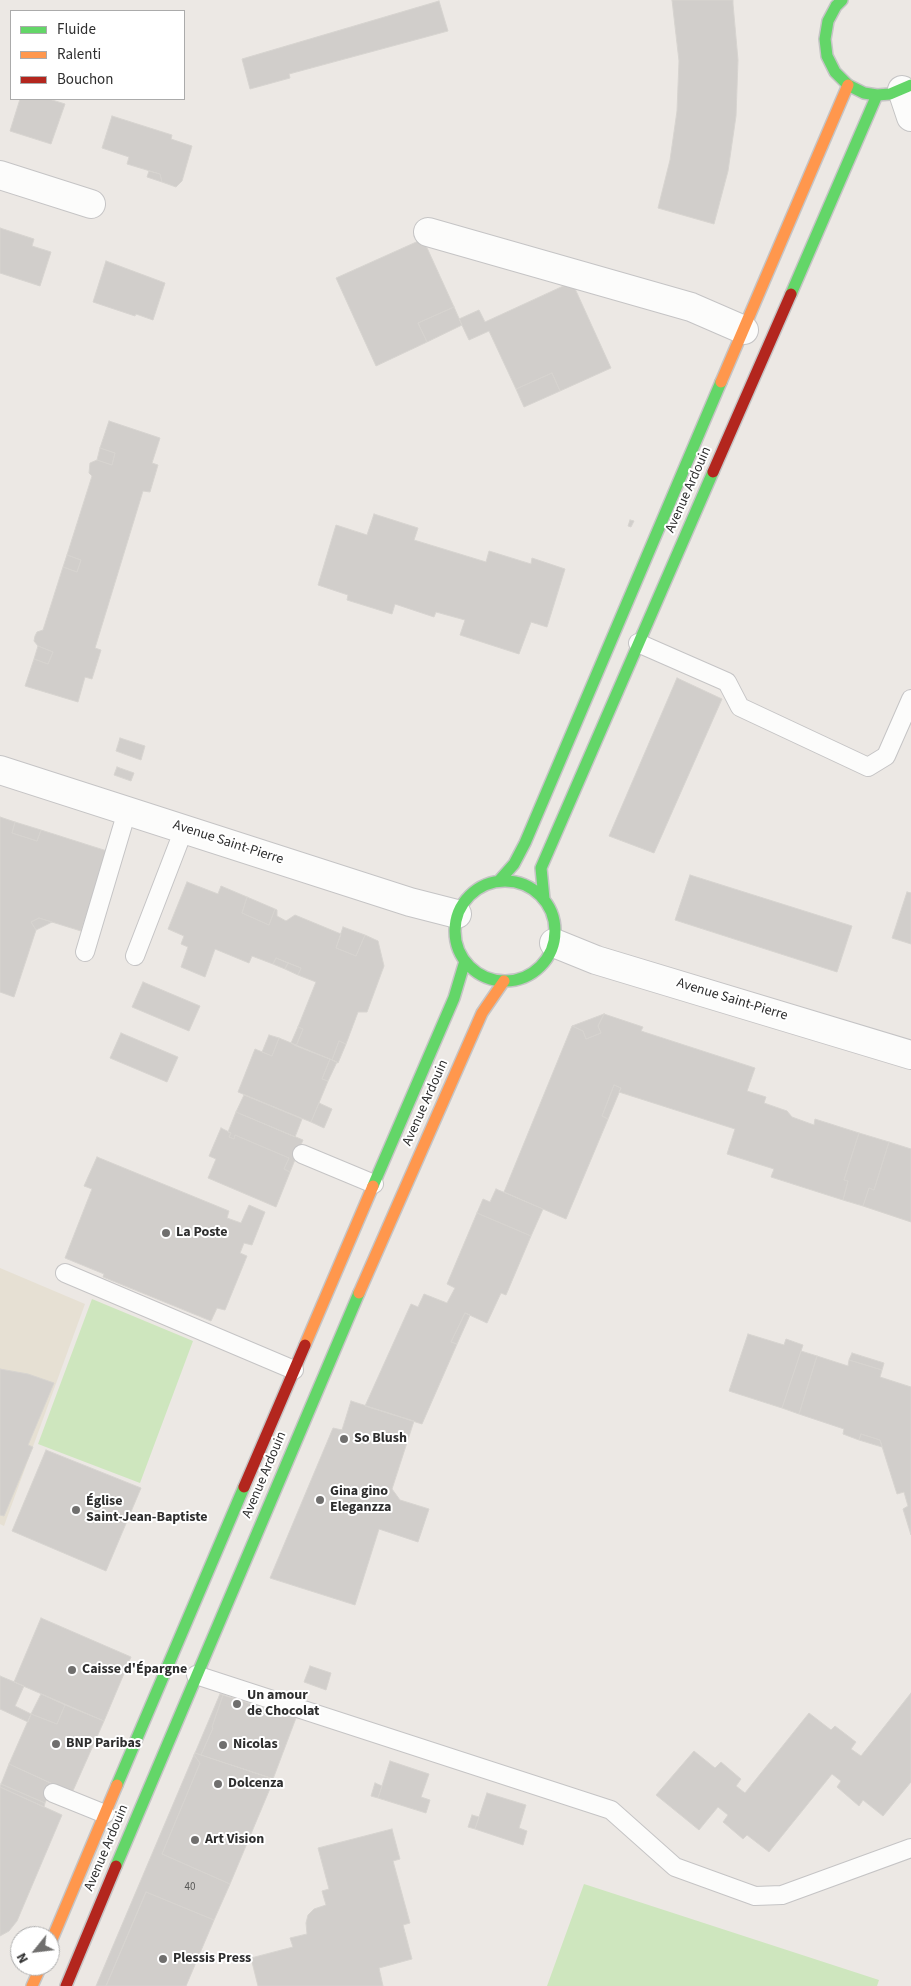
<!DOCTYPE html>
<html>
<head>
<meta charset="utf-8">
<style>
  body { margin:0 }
  #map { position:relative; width:911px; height:1986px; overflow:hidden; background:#ece8e4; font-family:"Source Sans 3",sans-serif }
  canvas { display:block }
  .legend { position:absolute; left:10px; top:10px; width:175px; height:90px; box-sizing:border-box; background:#fff; border:1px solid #ababab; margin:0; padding:6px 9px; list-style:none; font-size:15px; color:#2e2e2e }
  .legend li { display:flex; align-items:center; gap:10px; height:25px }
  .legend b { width:25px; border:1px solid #ababab }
  .north { position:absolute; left:10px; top:1926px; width:50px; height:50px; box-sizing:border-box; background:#fff; border:1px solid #ababab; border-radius:50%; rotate:241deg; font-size:14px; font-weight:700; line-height:20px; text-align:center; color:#2e2e2e }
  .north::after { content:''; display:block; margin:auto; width:18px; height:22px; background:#706f6e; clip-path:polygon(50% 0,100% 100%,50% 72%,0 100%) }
</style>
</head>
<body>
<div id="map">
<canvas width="911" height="1986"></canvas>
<ul class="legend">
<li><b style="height:6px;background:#63d668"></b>Fluide</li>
<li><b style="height:6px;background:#ff974d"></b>Ralenti</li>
<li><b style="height:6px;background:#b3261e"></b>Bouchon</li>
</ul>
<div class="north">N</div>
</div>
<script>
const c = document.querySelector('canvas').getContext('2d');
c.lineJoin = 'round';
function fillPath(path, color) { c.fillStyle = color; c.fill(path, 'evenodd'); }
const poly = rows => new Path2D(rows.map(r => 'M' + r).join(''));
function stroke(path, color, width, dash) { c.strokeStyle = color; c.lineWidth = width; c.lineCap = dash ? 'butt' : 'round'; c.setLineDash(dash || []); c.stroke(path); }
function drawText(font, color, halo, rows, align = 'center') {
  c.font = font + ' "Source Sans 3",sans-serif'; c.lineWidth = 4; c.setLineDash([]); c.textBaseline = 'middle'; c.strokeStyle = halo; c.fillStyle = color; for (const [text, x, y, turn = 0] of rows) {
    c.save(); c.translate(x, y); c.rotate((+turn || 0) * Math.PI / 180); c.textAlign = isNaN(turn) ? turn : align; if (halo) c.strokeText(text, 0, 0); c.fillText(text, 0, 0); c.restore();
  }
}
fillPath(poly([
  [0,1268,85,1304,4,1526,0,1524]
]), '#e6e0d3');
fillPath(poly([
  [92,1299,193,1341,140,1483,38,1444],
  [584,1884,879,1980,877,1986,547,1986]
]), '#cee6be');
const building = poly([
  [672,0,733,0,733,4,738,60,736,116,728,171,714,224,658,208,670,160,677,111,679,61,672,0],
  [439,1,448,31,289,74,290,78,250,89,242,59,439,1],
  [20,99,49,99,65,104,51,144,10,131,20,99],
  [112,116,172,135,171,139,192,146,182,181,176,187,162,182,160,174,127,164,129,157,102,148,112,116],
  [149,171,160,174,162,182,147,177,149,171],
  [0,228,34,239,32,246,51,252,40,286,0,273,0,228],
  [423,239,454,307,418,323,427,342,376,366,336,278,423,239],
  [106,261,165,283,153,320,136,314,135,316,93,302,106,261],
  [572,282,611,368,560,391,552,373,516,389,489,331,469,340,459,319,479,310,485,322,572,282],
  [454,307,462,325,427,342,418,323,454,307],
  [552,373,560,391,524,407,516,389,552,373],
  [109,421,160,438,152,463,158,465,150,492,143,491,95,648,101,650,92,679,85,677,78,702,25,686,34,659,48,664,53,652,38,646,34,641,35,636,37,632,43,630,63,567,77,572,81,560,67,555,92,476,89,473,90,463,97,460,112,465,115,453,100,448,109,421],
  [100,448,115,453,112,465,97,460,100,448],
  [374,514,418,528,414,540,486,562,489,551,531,564,532,558,565,569,547,627,531,622,519,654,460,635,465,620,436,612,434,617,395,604,392,614,347,600,348,595,318,585,336,525,367,535,374,514],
  [630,520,634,521,631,527,628,526,630,520],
  [67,555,81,560,77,572,63,567,67,555],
  [38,646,53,652,48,664,34,659,38,646],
  [677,678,722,699,654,853,609,836,677,678],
  [120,738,145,746,141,760,116,751,120,738],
  [117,767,134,773,131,781,114,775,117,767],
  [0,817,15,822,12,833,37,841,41,830,107,851,81,931,39,918,31,922,36,930,14,997,0,992,0,817],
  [15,822,41,830,37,841,12,833,15,822],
  [690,875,852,926,837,972,675,920,690,875],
  [187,882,218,894,221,886,247,897,242,913,269,925,275,909,277,910,277,916,286,921,295,915,341,934,336,948,356,956,365,935,378,941,384,966,367,1012,358,1012,346,1044,339,1041,332,1060,296,1046,303,1029,298,1027,316,982,298,975,301,968,276,958,273,964,252,956,249,963,215,949,205,977,181,967,188,947,181,944,184,936,168,929,187,882],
  [907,892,911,893,911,944,892,938,907,892],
  [247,897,275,909,269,925,242,913,247,897],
  [39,918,52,922,36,930,31,922,39,918],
  [343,927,365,935,356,956,336,948,343,927],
  [276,958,288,963,285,969,273,964,276,958],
  [288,963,301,968,298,975,285,969,288,963],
  [143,982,200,1006,189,1031,132,1007,143,982],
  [604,1014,598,1026,601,1033,586,1039,583,1031,572,1026,604,1014],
  [604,1014,643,1027,641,1031,755,1068,747,1091,766,1097,764,1103,787,1111,792,1117,814,1125,815,1119,859,1133,844,1180,848,1181,843,1200,771,1177,774,1169,727,1154,735,1129,619,1092,621,1088,614,1085,602,1116,608,1119,566,1219,504,1192,572,1026,583,1031,586,1039,601,1033,598,1026,604,1014],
  [298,1027,303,1029,296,1046,291,1043,298,1027],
  [121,1033,178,1057,167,1082,110,1058,121,1033],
  [269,1035,279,1038,272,1056,262,1052,269,1035],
  [279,1038,330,1059,322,1079,328,1081,311,1122,238,1092,255,1049,272,1056,279,1038],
  [339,1041,346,1044,338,1063,332,1060,339,1041],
  [330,1059,337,1062,328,1081,322,1079,330,1059],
  [614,1085,621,1088,608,1119,602,1116,614,1085],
  [244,1095,302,1119,295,1137,236,1112,244,1095],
  [319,1103,332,1109,324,1128,311,1122,319,1103],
  [236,1112,303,1140,290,1172,284,1169,289,1158,235,1135,234,1139,229,1137,231,1133,228,1132,236,1112],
  [221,1128,231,1133,229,1137,234,1139,235,1135,289,1158,284,1169,290,1172,276,1207,208,1178,216,1159,209,1156,221,1128],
  [859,1133,889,1142,874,1190,869,1188,863,1206,843,1200,848,1181,844,1180,859,1133],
  [889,1142,911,1149,911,1222,863,1206,869,1188,874,1190,889,1142],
  [97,1157,229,1211,227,1218,241,1223,249,1205,265,1212,252,1245,244,1243,240,1253,247,1256,225,1310,217,1308,211,1321,103,1277,104,1274,65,1258,92,1189,84,1186,97,1157],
  [496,1189,543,1209,531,1236,477,1213,483,1199,490,1202,496,1189],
  [477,1213,531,1236,506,1295,501,1293,487,1323,465,1313,451,1342,457,1344,422,1424,365,1406,411,1304,418,1307,424,1294,447,1303,455,1288,447,1284,477,1213],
  [465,1313,470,1315,457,1344,451,1342,465,1313],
  [748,1334,784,1345,786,1339,803,1345,782,1408,729,1391,748,1334],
  [801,1351,817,1356,799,1414,782,1408,801,1351],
  [852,1353,884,1363,882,1370,849,1360,852,1353],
  [817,1356,848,1366,849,1360,882,1370,880,1377,911,1387,911,1535,903,1509,908,1506,904,1492,897,1494,880,1440,861,1434,859,1440,843,1434,844,1429,799,1414,817,1356],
  [0,1369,28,1374,54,1383,28,1445,33,1447,4,1516,0,1515,0,1369],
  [351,1401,414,1421,392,1489,400,1500,429,1509,418,1542,379,1529,355,1605,270,1578,333,1428,342,1430,351,1401],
  [861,1434,880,1440,882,1447,859,1440,861,1434],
  [46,1450,141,1488,106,1571,12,1531,46,1450],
  [41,1618,131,1657,104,1721,14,1682,41,1618],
  [310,1666,331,1673,326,1690,304,1682,310,1666],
  [0,1676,24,1686,15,1706,31,1714,28,1722,0,1709,0,1676],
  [911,1693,911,1782,883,1816,863,1800,859,1806,837,1787,841,1781,832,1774,769,1852,747,1835,743,1839,723,1822,728,1815,718,1807,699,1830,656,1795,694,1751,715,1768,721,1762,741,1779,736,1786,745,1793,809,1713,831,1730,835,1726,856,1742,851,1749,861,1756,911,1693],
  [41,1694,65,1705,57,1724,31,1714,41,1694],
  [220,1694,223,1695,212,1727,213,1728,201,1755,195,1753,220,1694],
  [223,1695,296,1718,273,1779,201,1755,213,1728,212,1727,223,1695],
  [65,1705,104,1721,72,1793,9,1764,31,1714,57,1724,65,1705],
  [195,1753,274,1779,230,1884,162,1854,200,1763,194,1755,195,1753],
  [194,1755,200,1763,162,1854,230,1884,214,1920,146,1892,106,1986,96,1986,194,1755],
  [390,1761,429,1774,421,1797,430,1800,426,1813,378,1798,390,1761],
  [9,1764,53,1784,45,1803,1,1784,9,1764],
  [375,1783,382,1786,378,1798,371,1796,375,1783],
  [1,1784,45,1803,44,1807,0,1787,1,1784],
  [0,1787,62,1815,17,1921,9,1931,0,1936,0,1787],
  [487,1793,526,1805,519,1828,527,1831,523,1845,475,1829,487,1793],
  [472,1815,479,1817,475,1829,468,1827,472,1815],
  [392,1829,400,1859,393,1861,410,1923,403,1925,412,1959,379,1968,383,1986,258,1986,251,1958,293,1947,290,1938,307,1934,306,1923,308,1915,314,1909,326,1905,322,1891,329,1889,318,1848,392,1829],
  [146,1892,214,1920,186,1986,106,1986,146,1892]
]);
fillPath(building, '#d1cecb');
stroke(building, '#d7d4d0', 1);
const lane = poly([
  [638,643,727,682,740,707,868,767,886,756,911,699],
  [85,952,127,811],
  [135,956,184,829],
  [302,1154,374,1184],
  [65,1273,294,1370],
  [196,1675,611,1810,675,1867,755,1896,782,1895,911,1848],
  [53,1793,105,1814]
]);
const street = poly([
  [902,90,911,117],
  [0,175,91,204],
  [428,232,691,307,744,330],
  [0,770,410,902,457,914],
  [554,943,596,960,911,1055]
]);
const fast = poly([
  [842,0,836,6,828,21,825,39,827,56,835,72,848,85,864,93,877,95,890,94,911,85],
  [791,294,877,95],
  '455 931a50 50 0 1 1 100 0a50 50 0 1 1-100 0Z',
  [499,881,514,864,525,843,721,382],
  [544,899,541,868,713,472],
  [373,1186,454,998,465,961],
  [117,1785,244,1487],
  [116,1866,359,1293]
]);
const slow = poly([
  [721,382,848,85],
  [359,1293,482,1013,504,981],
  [305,1345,373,1186],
  [50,1944,117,1785],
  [32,1986,41,1966]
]);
const jam = poly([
  [713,472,791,294],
  [244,1487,305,1345],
  [66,1986,116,1866]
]);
stroke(lane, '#c5c4c5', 20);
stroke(street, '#c5c4c5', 30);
stroke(fast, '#c5c4c5', 14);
stroke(slow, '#c5c4c5', 14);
stroke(jam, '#c5c4c5', 14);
stroke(lane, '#fcfcfb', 18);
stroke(street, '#fcfcfb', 28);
stroke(fast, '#63d668', 11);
stroke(slow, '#ff974d', 11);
stroke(jam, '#b3261e', 11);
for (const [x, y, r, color] of [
  [166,1233,5,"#706f6e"],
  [344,1439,5,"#706f6e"],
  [320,1500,5,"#706f6e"],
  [76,1510,5,"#706f6e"],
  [72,1670,5,"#706f6e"],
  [237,1704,5,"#706f6e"],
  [56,1744,5,"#706f6e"],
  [223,1745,5,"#706f6e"],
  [218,1784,5,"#706f6e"],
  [195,1840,5,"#706f6e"],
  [163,1959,5,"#706f6e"]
]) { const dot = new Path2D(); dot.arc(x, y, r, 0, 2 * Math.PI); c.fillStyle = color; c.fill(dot); stroke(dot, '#fff', 2); }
drawText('11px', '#585857', null, [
  ["40",190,1888]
]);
drawText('14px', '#2e2e2e', '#fff', [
  ["Avenue Ardouin",689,490,-66],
  ["Avenue Saint-Pierre",228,843,18],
  ["Avenue Saint-Pierre",732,1000,17],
  ["Avenue Ardouin",426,1103,-66],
  ["Avenue Ardouin",265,1475,-67],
  ["Avenue Ardouin",107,1848,-67]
]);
drawText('bold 14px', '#2e2e2e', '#fff', [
  ["La Poste",176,1233],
  ["So Blush",354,1439],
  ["Gina gino",330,1492],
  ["Eleganzza",330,1508],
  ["Église",86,1502],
  ["Saint-Jean-Baptiste",86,1518],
  ["Caisse d'Épargne",82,1670],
  ["Un amour",247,1696],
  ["de Chocolat",247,1712],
  ["BNP Paribas",66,1744],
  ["Nicolas",233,1745],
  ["Dolcenza",228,1784],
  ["Art Vision",205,1840],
  ["Plessis Press",173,1959]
], 'left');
</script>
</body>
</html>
